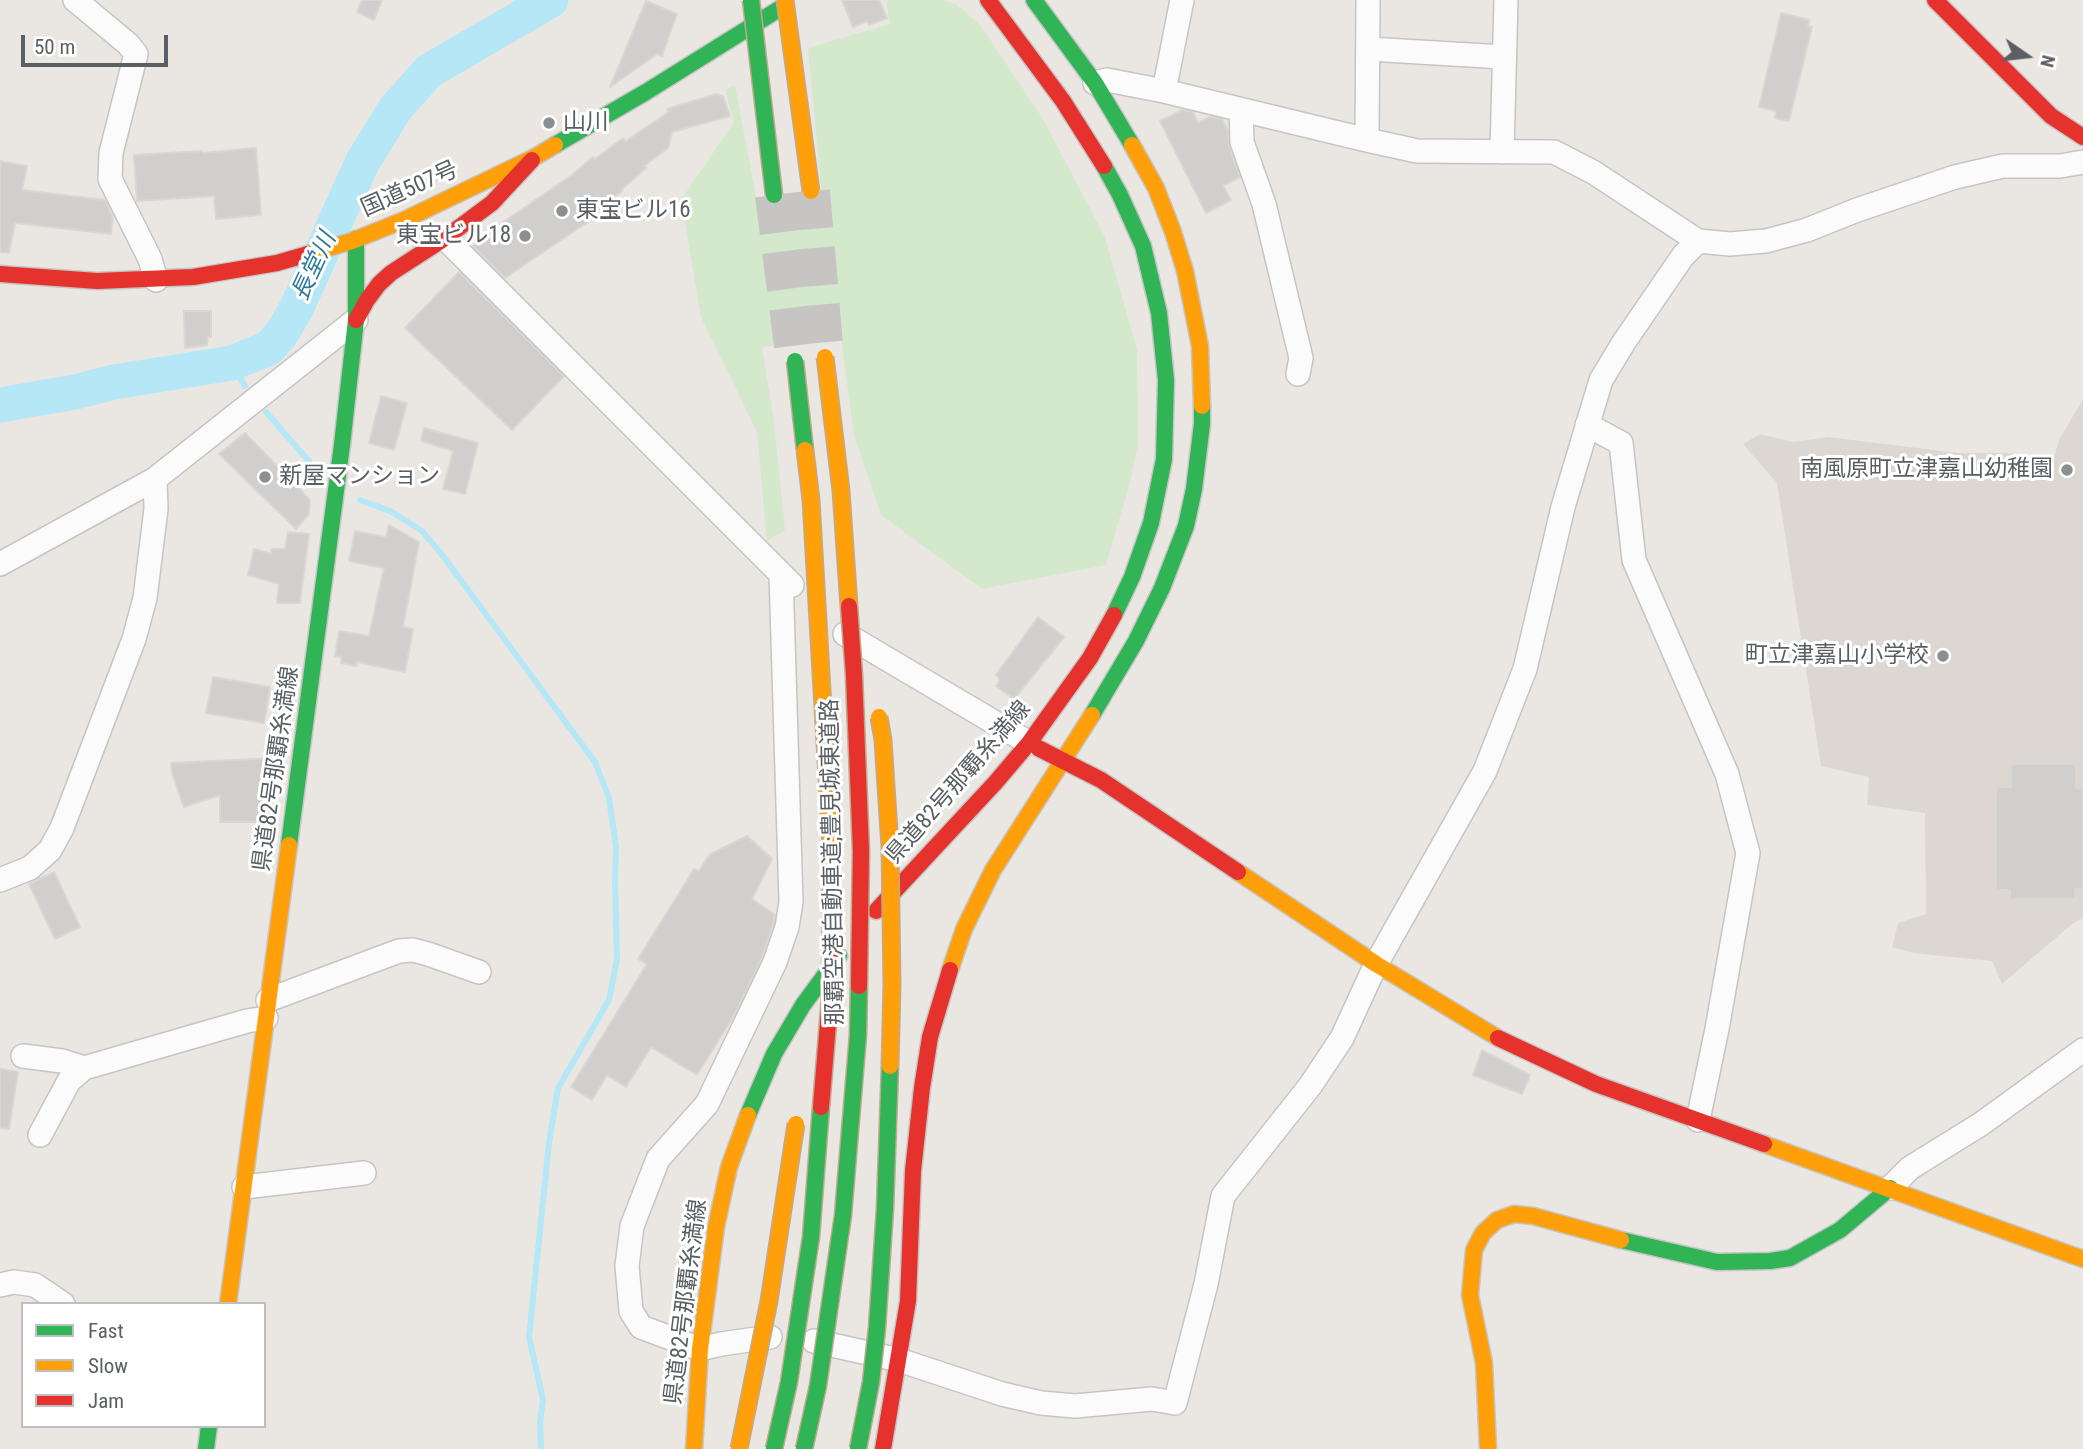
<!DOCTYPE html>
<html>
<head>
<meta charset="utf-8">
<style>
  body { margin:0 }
  #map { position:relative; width:2083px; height:1449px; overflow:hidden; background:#eae7e3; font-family:"Roboto Condensed",sans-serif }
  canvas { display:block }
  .legend { position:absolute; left:21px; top:1302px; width:245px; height:126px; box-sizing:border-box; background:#fff; border:2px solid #bdbfc0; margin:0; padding:9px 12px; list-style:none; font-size:21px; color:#595f62 }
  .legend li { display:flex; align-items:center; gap:14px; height:35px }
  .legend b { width:35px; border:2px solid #bdbfc0 }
  .north { position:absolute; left:1992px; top:21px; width:70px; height:70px; -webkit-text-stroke:5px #fff; paint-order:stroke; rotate:104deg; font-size:19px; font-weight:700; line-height:28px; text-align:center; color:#595f62 }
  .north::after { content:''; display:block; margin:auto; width:24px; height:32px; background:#595f62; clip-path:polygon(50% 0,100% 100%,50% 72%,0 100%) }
  .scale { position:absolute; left:21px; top:35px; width:147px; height:32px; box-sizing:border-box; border:4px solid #595f62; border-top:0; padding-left:9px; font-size:21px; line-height:24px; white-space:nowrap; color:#595f62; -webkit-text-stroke:5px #fff; paint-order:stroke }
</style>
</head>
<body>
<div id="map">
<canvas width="2083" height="1449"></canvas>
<ul class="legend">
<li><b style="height:9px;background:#30b455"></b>Fast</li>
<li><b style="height:9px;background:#ff9f0a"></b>Slow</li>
<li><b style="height:9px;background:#e5322d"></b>Jam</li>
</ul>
<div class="north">N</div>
<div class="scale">50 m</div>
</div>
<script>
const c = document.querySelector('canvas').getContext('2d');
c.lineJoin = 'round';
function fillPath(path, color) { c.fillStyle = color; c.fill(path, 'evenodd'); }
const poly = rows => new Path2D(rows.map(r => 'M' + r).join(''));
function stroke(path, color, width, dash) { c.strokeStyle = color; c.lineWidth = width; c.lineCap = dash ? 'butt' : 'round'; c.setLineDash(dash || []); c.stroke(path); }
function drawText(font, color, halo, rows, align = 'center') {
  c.font = font + ' "Roboto Condensed","Noto Sans JP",sans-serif'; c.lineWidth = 6; c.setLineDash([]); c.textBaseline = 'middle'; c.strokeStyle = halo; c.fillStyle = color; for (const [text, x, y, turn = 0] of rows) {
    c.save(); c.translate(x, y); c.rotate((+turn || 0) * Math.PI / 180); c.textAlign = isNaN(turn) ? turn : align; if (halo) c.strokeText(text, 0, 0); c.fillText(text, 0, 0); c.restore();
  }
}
fillPath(poly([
  [2083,399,2083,918,2072,924,2002,984,1992,961,1913,953,1892,947,1898,923,1926,914,1925,813,1867,805,1869,777,1821,766,1777,483,1743,444,1760,434,1793,442,1828,437,1958,453,2003,453,2054,457,2059,440]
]), '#dcd7d2');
fillPath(poly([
  [886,0,942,0,956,4,981,26,1043,119,1105,237,1137,349,1138,444,1130,482,1106,565,982,589,881,515,854,435,841,338,762,347,774,422,785,530,767,541,757,432,701,317,681,200,734,122,725,90,735,85,757,202,822,197,808,48,890,24]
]), '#d4e8cc');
stroke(poly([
  [232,363,245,386],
  [266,412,314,467],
  [360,500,392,512,422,531,443,556,595,762,609,798,616,847,615,881,617,959,609,1000,558,1088,549,1143,529,1337,543,1400,540,1422,541,1449]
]), '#b5e7f7', 6);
stroke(poly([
  [0,405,75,392,114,382,232,363,269,348,282,333,296,309,362,163,395,109,429,71,551,0]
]), '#b5e7f7', 35);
const building = poly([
  [362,0,382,0,374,20,357,12,362,0],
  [842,0,879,0,887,18,869,25,867,21,853,27,842,0],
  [646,1,677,14,662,56,657,54,610,87,646,1],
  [1781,13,1810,20,1808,26,1812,27,1789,121,1775,118,1776,111,1759,107,1781,13],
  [716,94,723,96,730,116,672,132,668,148,644,166,646,168,621,190,622,191,596,212,598,215,505,278,473,246,496,227,572,175,593,157,595,159,623,138,626,141,669,112,667,109,716,94],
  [1182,110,1193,112,1198,123,1210,117,1222,119,1228,131,1229,146,1240,177,1223,186,1231,200,1206,213,1160,121,1182,110],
  [256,148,261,215,216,219,214,196,137,201,134,155,202,151,203,153,256,148],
  [0,161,27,166,22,190,105,200,113,217,111,234,15,223,9,253,0,252,0,161],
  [459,272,564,376,512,430,405,328,459,272],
  [184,311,211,311,211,337,208,336,207,345,185,348,184,311],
  [381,396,407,403,394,450,369,443,381,396],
  [424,428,478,443,465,494,443,489,453,451,421,441,424,428],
  [245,433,310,500,309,514,296,529,219,454,245,433],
  [389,525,419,542,403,627,413,629,405,672,357,662,356,666,341,663,342,657,335,656,339,631,369,636,384,568,349,561,355,531,386,537,389,525],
  [288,532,309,534,300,603,277,603,279,584,248,575,254,549,271,554,272,549,285,549,288,532],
  [1038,617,1064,637,1014,699,996,686,1000,679,996,675,1038,617],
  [213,677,270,687,264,723,206,713,213,677],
  [277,758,278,769,275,789,273,789,271,822,220,822,220,795,184,807,172,773,171,763,277,758],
  [2011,764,2076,764,2076,788,2083,788,2083,889,2075,889,2075,899,2010,899,2010,890,1996,890,1996,787,2011,787,2011,764],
  [747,836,772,859,752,899,775,915,773,924,762,957,735,1014,697,1075,651,1047,626,1087,607,1075,592,1100,571,1087,647,964,638,959,694,869,699,871,709,855,747,836],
  [54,872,80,927,55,939,29,884,54,872],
  [1482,1050,1530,1075,1522,1094,1473,1075,1482,1050],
  [0,1069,18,1072,9,1129,0,1128,0,1069]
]);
fillPath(building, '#d1cfcd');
stroke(building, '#dad6d2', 2);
stroke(poly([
  [811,191,825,357],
  [774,195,795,361]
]), '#c6c5c3', 38, [38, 19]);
const street = poly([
  [75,0,128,44,136,54,111,153,110,179,150,259,156,280],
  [1368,49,1504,57],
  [1095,83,1107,80,1164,91,1367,140,1417,151,1554,152,1593,172,1698,241,1730,244,1766,241,1807,230,1857,210,1955,177,2003,166,2060,166,2083,162],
  [1164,91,1182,0],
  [1241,110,1242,142,1264,204,1301,358,1298,374],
  [1367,140,1368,0],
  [1502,152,1506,0],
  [445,238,792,585],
  [1587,425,1621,443,1634,560,1727,774,1748,853,1717,1029,1698,1120],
  [0,564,155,479,356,320],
  [845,634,1029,743],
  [0,880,30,868,50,850,62,828,134,639,145,598,156,509,155,479],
  [268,1000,399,951,413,950,428,954,479,972],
  [23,1056,62,1061,84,1068],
  [40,1135,69,1081,84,1068,247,1021,266,1018],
  [244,1187,364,1173],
  [1890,1188,1910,1168,1981,1124,2083,1050],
  [0,1285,14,1282,35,1285,63,1304],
  [770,1337,721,1344,700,1349,641,1327,631,1311,627,1266,632,1226,658,1159,707,1104,775,962,787,927,791,902,781,574],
  [814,1341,899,1360,1002,1394,1041,1403,1075,1406,1152,1399,1175,1403,1206,1284,1223,1196,1310,1086,1342,1038,1376,964,1485,771,1525,669,1563,507,1601,380,1624,342,1683,256,1698,241]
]);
const fast = poly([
  [1034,0,1095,83,1132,145],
  [555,145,646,92,779,9],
  [1104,166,1120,195,1143,246,1159,313,1166,380,1164,459,1151,523,1132,577,1114,615],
  [1092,715,1136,641,1162,588,1186,526,1194,489,1202,424,1202,406],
  [289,845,342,445,356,320,356,239],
  [748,1115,774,1054,803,1005,839,956],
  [1621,1240,1717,1262,1770,1261,1790,1258,1840,1230,1890,1188],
  [206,1449,209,1426]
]);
const slow = poly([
  [1132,145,1156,188,1173,232,1185,271,1200,346,1202,406],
  [308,254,352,241,404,220,535,157,555,145],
  [1238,872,1376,964,1498,1038],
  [950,970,964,929,993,870,1092,715],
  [1764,1144,2083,1259],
  [228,1304,289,845],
  [694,1449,700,1349,716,1227,729,1167,748,1115],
  [1488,1449,1484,1363,1470,1295,1474,1250,1483,1233,1497,1220,1514,1214,1533,1216,1621,1240]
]);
const jam = poly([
  [988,0,1063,101,1104,166],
  [1935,0,2051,116,2083,137],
  [0,274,97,281,193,277,277,263,308,254],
  [356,320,367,300,379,284,391,273,445,238,492,203,532,160],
  [1038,748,1101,780,1238,872],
  [876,911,995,783,1029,743,1090,658,1114,615],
  [1498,1038,1596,1084,1764,1144],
  [883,1449,908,1301,913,1171,922,1088,930,1037,950,970]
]);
stroke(street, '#c5c5c4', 26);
stroke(fast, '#c5c5c4', 19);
stroke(slow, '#c5c5c4', 19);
stroke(jam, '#c5c5c4', 19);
stroke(street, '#fcfbfb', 23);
stroke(fast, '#30b455', 16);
stroke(slow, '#ff9f0a', 16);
stroke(jam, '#e5322d', 16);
const fastBridge = poly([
  [751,0,774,195],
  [795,361,805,450],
  [774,1449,789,1382,811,1237,821,1107],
  [804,1449,818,1386,843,1215,858,1035,859,986],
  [858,1449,871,1382,877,1328,885,1208,890,1066]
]);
const slowBridge = poly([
  [785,0,811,191],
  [825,357,841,491,849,606],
  [805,450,811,500,831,846,831,874],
  [879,717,883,740,890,847,892,984,890,1066],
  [739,1449,769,1301,796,1124]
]);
const jamBridge = poly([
  [849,606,854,675,861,851,859,986],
  [821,1107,830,999,831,874]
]);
stroke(fastBridge, '#c1a990', 19, []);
stroke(slowBridge, '#c1a990', 19, []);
stroke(jamBridge, '#c1a990', 19, []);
stroke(fastBridge, '#30b455', 16);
stroke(slowBridge, '#ff9f0a', 16);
stroke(jamBridge, '#e5322d', 16);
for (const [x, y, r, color] of [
  [549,123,7,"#8c8f8f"],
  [562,211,7,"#8c8f8f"],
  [525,236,7,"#8c8f8f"],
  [2067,470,7,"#8c8f8f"],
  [265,477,7,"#8c8f8f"],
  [1943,656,7,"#8c8f8f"]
]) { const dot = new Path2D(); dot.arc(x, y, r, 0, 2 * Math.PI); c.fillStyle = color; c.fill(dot); stroke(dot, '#fff', 2.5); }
drawText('23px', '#595f62', '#fff', [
  ["山川",563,123],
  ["東宝ビル16",576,211],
  ["東宝ビル18",511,236,"right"],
  ["南風原町立津嘉山幼稚園",2053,470,"right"],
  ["新屋マンション",279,477],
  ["町立津嘉山小学校",1929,656,"right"]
], 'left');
drawText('23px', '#595f62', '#fff', [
  ["国道507号",410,190,-24],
  ["県道82号那覇糸満線",277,769,-82],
  ["県道82号那覇糸満線",959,783,-49],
  ["那覇空港自動車道;豊見城東道路",834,862,-91],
  ["県道82号那覇糸満線",687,1302,-83]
]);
drawText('italic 24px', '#2e799c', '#fff', [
  ["長堂川",315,267,-65]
]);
</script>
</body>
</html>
